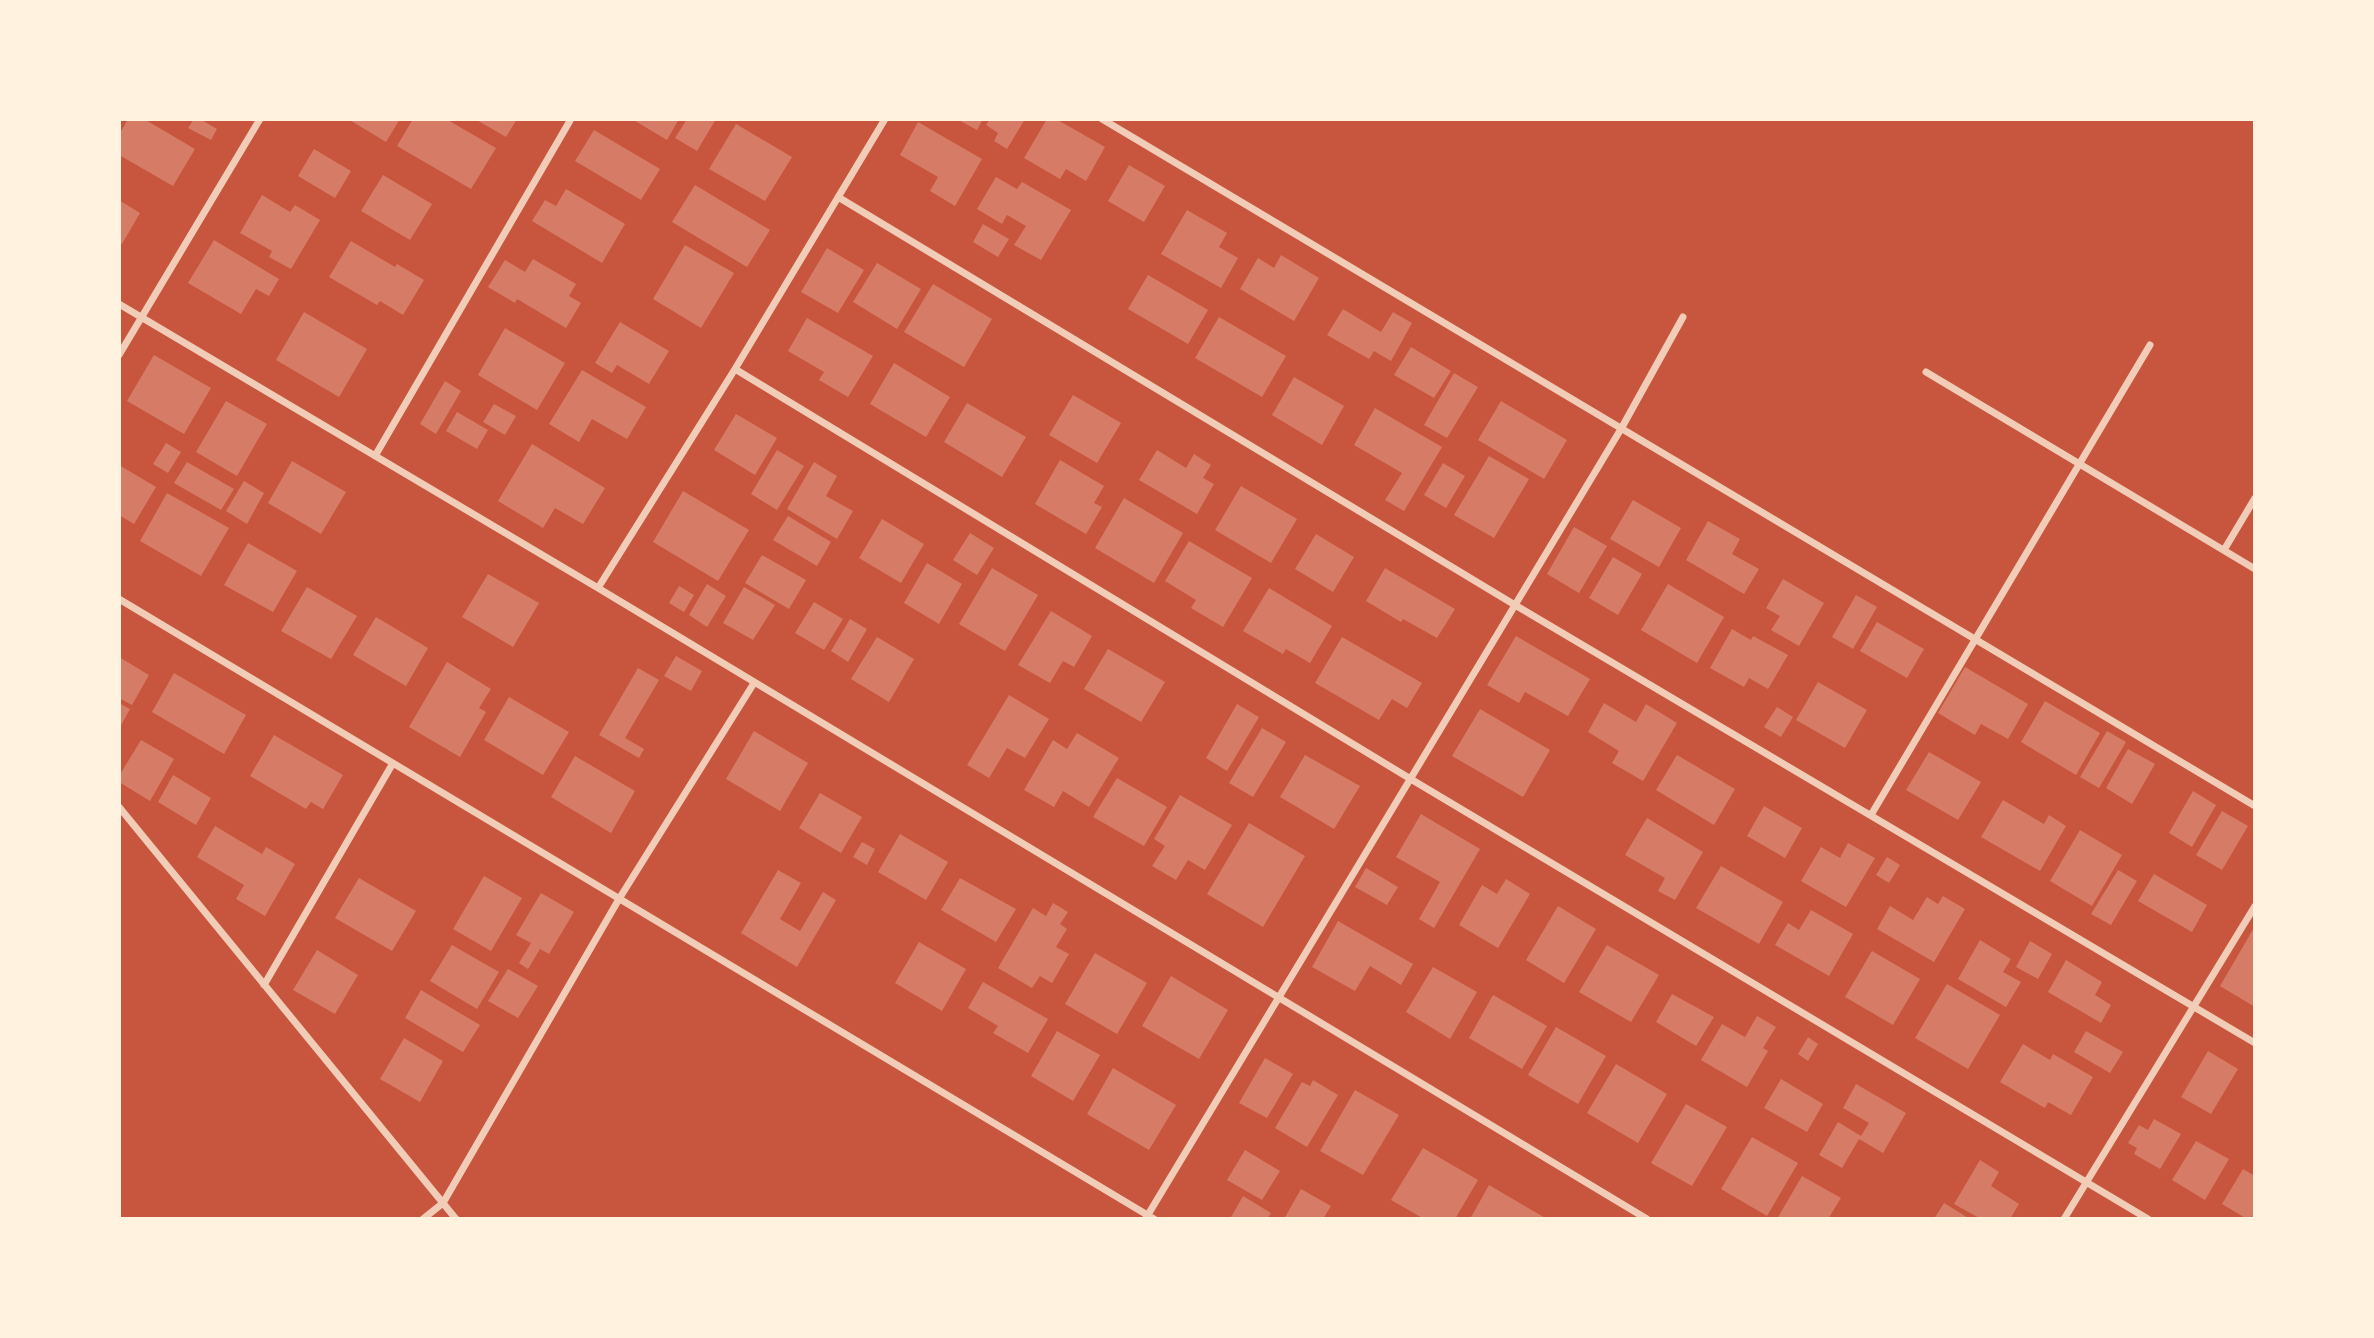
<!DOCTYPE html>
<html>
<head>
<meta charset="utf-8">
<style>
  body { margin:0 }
  #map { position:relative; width:2374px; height:1338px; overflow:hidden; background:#c8553d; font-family:"Asap Condensed",sans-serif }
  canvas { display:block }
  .frame { position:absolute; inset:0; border:121px solid #fff3e0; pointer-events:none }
</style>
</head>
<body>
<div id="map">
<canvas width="2374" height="1338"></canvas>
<div class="frame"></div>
</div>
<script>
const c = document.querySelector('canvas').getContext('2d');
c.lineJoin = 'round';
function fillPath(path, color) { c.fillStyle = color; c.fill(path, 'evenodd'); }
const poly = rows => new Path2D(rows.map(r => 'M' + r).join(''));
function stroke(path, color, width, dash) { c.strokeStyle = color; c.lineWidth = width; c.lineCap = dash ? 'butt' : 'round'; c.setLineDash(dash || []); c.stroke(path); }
fillPath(poly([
  [128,119,144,119,195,149,173,186,119,155,119,135],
  [194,119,200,119,217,129,211,140,188,128],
  [348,119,400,119,386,142],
  [413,119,446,119,496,148,471,189,397,146],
  [475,119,517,119,506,137],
  [632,119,679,119,667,140],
  [687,119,716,119,697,151,675,138],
  [957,119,983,119,977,130],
  [990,119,1025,119,1007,149,994,141,998,133,986,125],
  [1047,119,1056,119,1105,147,1086,181,1066,169,1060,179,1024,158],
  [918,122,982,159,955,206,930,191,938,177,900,155],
  [736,124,792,157,765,201,709,169],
  [594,130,660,169,641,200,575,161],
  [314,149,351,171,335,198,298,176],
  [1129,165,1165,186,1144,222,1108,201],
  [383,175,432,204,410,240,361,211],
  [996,177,1017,189,1022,182,1071,210,1041,260,1014,245,1026,226,1007,215,1002,224,977,209],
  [695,185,770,230,747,267,672,222],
  [566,189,625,224,602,263,532,221,545,200,556,206],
  [262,195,290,212,295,205,320,220,291,269,269,257,272,251,240,233],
  [119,200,140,213,122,244,119,243],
  [1187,210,1227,233,1219,247,1238,258,1221,288,1161,254],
  [983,224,1009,239,998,257,973,242],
  [214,240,279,279,269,296,256,289,241,314,188,283],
  [351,241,395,267,397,264,424,280,403,315,380,301,377,305,329,277],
  [685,245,734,273,701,328,653,299],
  [827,248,864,270,838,313,801,292],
  [1281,255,1319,278,1294,321,1240,289,1258,258,1274,268],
  [533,259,576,284,569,296,581,303,566,328,517,299,515,303,488,287,505,260,525,272],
  [877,263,921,289,897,329,853,302],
  [1148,275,1208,310,1188,344,1128,309],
  [933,284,992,319,964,367,904,332],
  [1343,309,1381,332,1393,312,1412,323,1391,361,1374,351,1369,359,1327,335],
  [304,312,367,349,339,397,276,360],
  [1219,317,1286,356,1262,397,1195,358],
  [807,318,873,356,848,397,819,380,824,372,788,351],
  [620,322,669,351,649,384,617,365,612,373,595,363],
  [505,328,565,363,537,410,478,375],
  [1411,347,1451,371,1434,398,1394,375],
  [154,355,211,388,184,434,127,401],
  [894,363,950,397,926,437,870,404],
  [582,370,646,407,627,439,592,419,579,442,549,424],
  [1454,373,1478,387,1447,438,1424,425],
  [1294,377,1344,406,1322,445,1272,415],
  [445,381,461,391,436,434,420,424],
  [1073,395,1121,423,1097,463,1049,435],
  [226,401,267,424,237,476,196,452],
  [1501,401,1567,440,1544,479,1478,440],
  [967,403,1026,437,1002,477,944,442],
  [494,404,516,416,505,435,483,422],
  [1375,408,1442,447,1404,511,1385,500,1402,473,1354,445],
  [457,412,488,430,477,449,446,431],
  [736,414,777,438,755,475,714,450],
  [166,443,181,452,168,473,153,464],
  [532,444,605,488,583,524,555,508,543,528,498,501],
  [777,450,804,466,777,510,751,494],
  [1157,450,1186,468,1194,454,1211,465,1203,478,1214,484,1197,514,1139,480],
  [1489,456,1529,479,1494,538,1454,515],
  [1060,460,1104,486,1094,503,1102,507,1086,534,1035,504],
  [292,461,346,492,321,534,268,503],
  [187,462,234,489,221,510,174,483],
  [814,462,837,476,826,496,853,511,837,539,787,509],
  [1443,463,1465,476,1446,508,1424,495],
  [119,465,156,487,134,524,119,515],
  [244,481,264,493,247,524,226,511],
  [1241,486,1297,519,1271,563,1215,530],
  [683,491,749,530,718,581,653,542],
  [167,493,229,528,201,576,140,541],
  [1124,498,1183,533,1154,583,1095,548],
  [1633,500,1681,528,1659,567,1610,539],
  [788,516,831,542,817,566,773,540],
  [882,519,924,544,901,583,859,558],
  [1708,521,1740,539,1732,554,1759,569,1744,594,1686,560],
  [1574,527,1607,546,1579,593,1547,574],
  [970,533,994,548,977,575,953,560],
  [1316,534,1354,557,1333,592,1295,569],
  [1189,541,1252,578,1223,627,1191,608,1196,600,1165,581],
  [248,543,297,571,273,612,224,585],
  [762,555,806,580,789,609,745,583],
  [1613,557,1642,574,1618,615,1589,598],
  [927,563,962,584,939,624,904,603],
  [992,568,1038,595,1005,651,959,624],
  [1385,568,1455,609,1437,638,1403,619,1401,622,1366,601],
  [488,574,539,603,513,647,462,617],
  [1783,579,1824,603,1799,646,1771,630,1780,616,1766,608],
  [707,584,726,596,707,627,689,615],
  [1668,584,1724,617,1697,663,1641,630],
  [679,586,694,595,684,612,669,603],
  [307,587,357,616,331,659,281,631],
  [744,587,775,605,753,640,723,623],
  [1269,588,1332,626,1310,663,1286,649,1283,654,1243,631],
  [1856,595,1877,607,1853,649,1832,637],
  [814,602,843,619,824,650,795,633],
  [1051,611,1092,636,1074,667,1063,661,1050,683,1018,665],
  [376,617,428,648,406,686,353,655],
  [850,619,867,629,848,662,831,651],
  [1877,622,1924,649,1907,678,1860,651],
  [1732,629,1751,640,1753,636,1788,655,1768,689,1749,678,1744,687,1710,668],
  [1516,636,1590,679,1568,716,1525,692,1519,703,1487,685],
  [877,637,914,659,889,702,851,679],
  [1342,637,1422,683,1407,708,1392,699,1379,720,1315,683],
  [1108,649,1165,682,1141,722,1084,689],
  [676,656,702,671,691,691,664,676],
  [119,657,149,675,132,705,119,698],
  [447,662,491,689,479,708,486,712,460,757,409,727],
  [1965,667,2028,704,2008,739,1981,724,1975,735,1938,713],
  [638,668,659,680,625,738,644,749,639,758,599,735],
  [174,673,246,715,224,754,152,712],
  [1818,682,1867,710,1845,748,1796,720],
  [1009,695,1049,719,1025,758,1007,748,989,778,967,765],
  [509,697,569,732,543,775,484,740],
  [2045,701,2100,733,2076,775,2021,742],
  [119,703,130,709,119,729],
  [1604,703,1636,722,1646,704,1677,723,1643,781,1612,763,1619,751,1588,732],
  [1237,704,1259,717,1227,771,1206,758],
  [1777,707,1793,717,1781,737,1764,727],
  [1480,709,1550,750,1523,797,1452,756],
  [1262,728,1286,742,1253,797,1229,783],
  [754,731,808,763,780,811,726,779],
  [2107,731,2126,742,2099,788,2080,777],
  [1077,733,1119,758,1089,807,1063,791,1054,807,1024,790,1053,740,1067,749],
  [274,735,343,775,323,809,311,802,306,809,250,776],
  [141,740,174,759,150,801,119,782,119,776],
  [2128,749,2155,764,2132,804,2106,788],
  [1929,752,1981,782,1958,820,1906,790],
  [1305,755,1360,786,1334,829,1280,797],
  [1677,755,1735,789,1714,825,1656,790],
  [575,756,635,791,611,833,551,797],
  [173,775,211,798,196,825,158,802],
  [1117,778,1167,807,1144,846,1093,817],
  [2193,791,2216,805,2192,847,2169,833],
  [820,793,862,817,841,853,799,828],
  [1180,795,1232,825,1205,870,1188,860,1176,880,1152,866,1165,846,1154,839],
  [2003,800,2044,824,2049,815,2066,826,2040,871,1981,837],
  [1764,806,1802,828,1785,858,1747,836],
  [2222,811,2248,826,2222,870,2196,855],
  [1421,814,1480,849,1434,928,1419,919,1440,882,1396,857],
  [1647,818,1703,852,1675,900,1658,891,1665,878,1625,855],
  [1249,823,1305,856,1263,927,1207,894],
  [215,826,262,854,266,847,295,864,265,916,236,899,244,885,197,857],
  [2080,830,2122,855,2092,906,2050,881],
  [900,834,948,862,926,900,878,872],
  [862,842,875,849,867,865,853,857],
  [1848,843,1875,858,1846,907,1801,881,1821,847,1840,858],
  [1887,857,1900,865,1889,883,1876,875],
  [1721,866,1783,902,1759,944,1696,908],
  [1366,868,1398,887,1387,905,1355,887],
  [778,870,801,883,780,919,800,931,823,892,836,900,797,967,741,933],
  [2118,870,2137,881,2111,925,2091,914],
  [2154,874,2207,905,2192,932,2138,901],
  [484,876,522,898,491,951,453,929],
  [359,878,416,911,392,951,335,918],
  [960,878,1016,909,996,942,941,910],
  [1506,879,1530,894,1498,948,1459,925,1482,885,1497,894],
  [541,893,574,912,549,954,540,949,528,969,519,963,531,943,516,935],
  [1943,896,1965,909,1934,962,1877,929,1890,906,1913,920,1927,897,1938,904],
  [1053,903,1068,912,1060,924,1067,929,1056,947,1069,954,1052,983,1040,976,1032,988,998,968,1033,908,1046,916],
  [1558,906,1596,929,1564,983,1526,960],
  [1811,910,1853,934,1829,976,1775,945,1788,923,1799,930],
  [1338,921,1413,964,1401,985,1370,966,1355,991,1312,967],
  [2255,926,2255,1007,2220,986],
  [1980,940,2011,959,2003,972,2021,982,2006,1007,1958,979],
  [2030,941,2052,954,2038,979,2016,967],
  [919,942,966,969,942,1011,895,983],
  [452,945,499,972,477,1009,430,981],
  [1607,945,1659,975,1631,1022,1579,992],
  [317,950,358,975,335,1014,293,990],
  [1872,951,1920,979,1893,1025,1845,997],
  [1095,953,1147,983,1117,1034,1065,1004],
  [2066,960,2102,982,2095,995,2111,1005,2101,1023,2048,992],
  [1433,967,1477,992,1450,1039,1406,1012],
  [508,969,538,986,518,1018,488,1001],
  [1171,976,1228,1010,1199,1059,1142,1026],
  [983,982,1048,1019,1028,1053,993,1033,998,1026,968,1008],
  [1947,984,2000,1015,1968,1069,1915,1038],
  [421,990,480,1025,463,1052,405,1018],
  [1672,994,1714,1017,1696,1046,1656,1022],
  [1493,995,1547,1026,1522,1069,1469,1038],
  [1757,1016,1776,1027,1763,1048,1768,1051,1747,1087,1701,1060,1722,1024,1745,1037],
  [1556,1027,1606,1056,1578,1104,1528,1075],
  [1057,1031,1100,1055,1073,1101,1031,1076],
  [2086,1031,2123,1052,2110,1073,2074,1052],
  [1808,1037,1818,1044,1808,1061,1798,1054],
  [404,1038,443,1061,420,1102,380,1079],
  [2023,1044,2050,1060,2053,1054,2093,1077,2071,1115,2048,1102,2045,1108,2000,1082],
  [2208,1051,2238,1069,2211,1114,2181,1097],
  [1265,1058,1293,1074,1267,1118,1239,1103],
  [1616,1064,1667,1094,1638,1143,1587,1113],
  [1113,1068,1176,1105,1149,1150,1087,1114],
  [1781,1079,1823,1104,1807,1132,1764,1108],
  [1313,1080,1338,1095,1307,1147,1275,1128,1302,1082,1310,1086],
  [1856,1084,1906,1113,1883,1153,1859,1139,1842,1168,1819,1155,1838,1122,1861,1136,1869,1123,1843,1108],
  [1355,1090,1399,1115,1363,1175,1320,1151],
  [1686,1104,1727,1127,1692,1186,1651,1163],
  [2154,1119,2181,1134,2160,1169,2134,1154,2137,1148,2128,1143,2139,1125,2148,1130],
  [1752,1137,1798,1163,1767,1216,1721,1189],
  [2196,1141,2229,1159,2205,1200,2172,1180],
  [1423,1148,1478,1180,1455,1219,1424,1219,1391,1200],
  [1245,1150,1280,1171,1262,1200,1227,1180],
  [1980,1160,1999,1172,1991,1186,2019,1204,2010,1219,1981,1219,1954,1204],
  [2243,1169,2255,1176,2255,1219,2247,1219,2222,1204],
  [1802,1176,1841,1198,1828,1219,1777,1219],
  [1489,1185,1547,1219,1470,1219],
  [1301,1189,1331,1206,1323,1219,1284,1219],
  [1243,1196,1271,1213,1267,1219,1230,1219],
  [1944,1203,1970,1219,1934,1219]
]), '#d67c66');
stroke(poly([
  [1102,119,2255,806],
  [838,197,1515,605,2255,1043],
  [119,304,598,588,1647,1219],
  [119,355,260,119],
  [735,369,1409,778,2148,1219],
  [1926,372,2255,569],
  [375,456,571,119],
  [2224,550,2255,498],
  [598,588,735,369,885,119],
  [119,599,1154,1219],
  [119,807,456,1219],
  [1871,815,2150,345],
  [264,985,393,763],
  [1146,1218,1621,429,1683,317],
  [423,1219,443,1203,619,899,754,683],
  [2064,1219,2255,906]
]), '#f1ccb7', 7);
</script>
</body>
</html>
